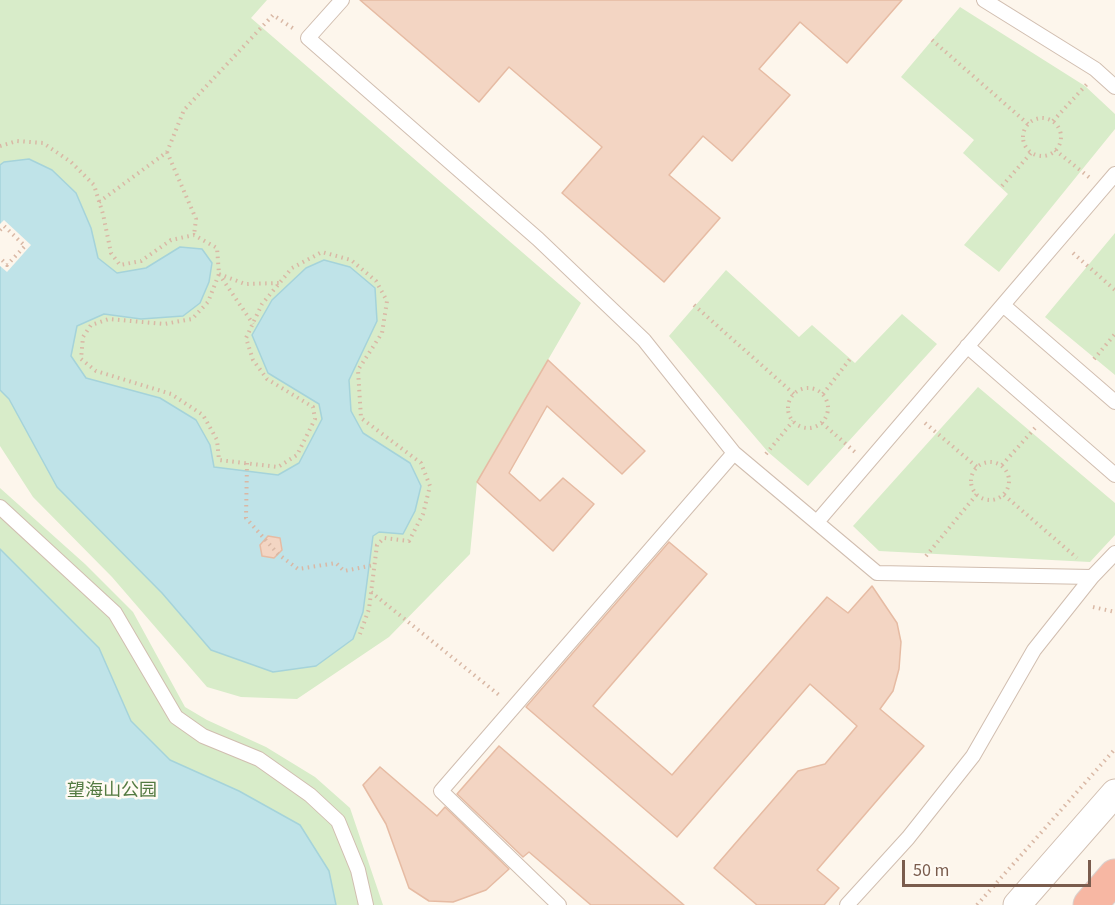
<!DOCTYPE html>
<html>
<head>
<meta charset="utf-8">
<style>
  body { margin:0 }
  #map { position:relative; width:1115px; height:905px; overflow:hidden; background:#fdf6ec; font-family:"Source Sans 3",sans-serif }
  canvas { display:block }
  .scale { position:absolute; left:902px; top:860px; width:189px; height:27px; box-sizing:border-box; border:3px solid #7a5c4d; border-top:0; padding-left:8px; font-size:18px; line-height:21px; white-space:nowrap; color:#7a5c4d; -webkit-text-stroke:4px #fffaf3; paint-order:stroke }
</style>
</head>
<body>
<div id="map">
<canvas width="1115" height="905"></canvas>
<div class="scale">50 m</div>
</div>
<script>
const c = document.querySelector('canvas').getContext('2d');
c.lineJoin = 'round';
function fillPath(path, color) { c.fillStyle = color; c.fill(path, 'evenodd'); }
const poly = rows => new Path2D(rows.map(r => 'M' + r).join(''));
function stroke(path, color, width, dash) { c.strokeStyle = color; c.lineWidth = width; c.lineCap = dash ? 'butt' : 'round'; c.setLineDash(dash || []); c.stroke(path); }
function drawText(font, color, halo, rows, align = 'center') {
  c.font = font + ' "Source Sans 3","Noto Sans SC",sans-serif'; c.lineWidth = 5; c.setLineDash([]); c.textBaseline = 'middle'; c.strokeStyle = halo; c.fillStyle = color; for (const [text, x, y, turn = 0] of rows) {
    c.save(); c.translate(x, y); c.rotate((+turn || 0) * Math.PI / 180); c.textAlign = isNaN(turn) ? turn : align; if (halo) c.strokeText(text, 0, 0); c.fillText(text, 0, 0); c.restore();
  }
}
fillPath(poly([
  [0,0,267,0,251,18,581,303,477,482,470,554,389,637,297,699,241,697,207,687,112,577,33,497,0,446],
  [960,7,1085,86,1115,114,1115,129,999,272,964,245,1008,194,963,153,974,140,901,77],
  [1115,233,1115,375,1045,317],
  [726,270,799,337,812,325,855,363,902,314,937,344,808,486,768,452,669,336],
  [978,387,1115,503,1115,535,1090,562,879,551,853,526],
  [0,488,85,564,133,612,185,707,207,720,266,747,315,777,350,808,383,905,0,905]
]), '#d8ecc9');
const water = poly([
  [29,159,52,170,76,193,91,228,98,258,117,273,146,268,180,247,202,249,212,263,209,282,200,303,183,316,141,319,104,314,77,326,71,356,86,378,160,398,196,420,210,445,214,467,278,475,299,463,322,419,319,404,268,373,252,335,272,300,306,268,324,260,350,267,375,288,377,321,349,380,351,411,363,433,410,463,421,486,415,511,403,534,379,532,373,536,363,612,353,639,316,666,273,672,211,650,162,593,57,487,9,399,0,390,0,165,4,162,29,159],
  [0,549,99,648,131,721,170,760,239,791,300,825,329,871,336,905,0,905,0,549]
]);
fillPath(water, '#bfe3e8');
stroke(water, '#a5d3da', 1.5);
fillPath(poly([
  [4,220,31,245,7,272,0,266,0,224]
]), '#fdf6ec');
const building = poly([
  [360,0,902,0,847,63,800,22,759,69,790,95,732,161,703,136,669,175,720,218,664,282,562,193,602,147,509,67,479,102,360,0],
  [548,360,645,451,622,474,547,406,509,473,540,501,563,478,594,504,553,551,477,482,548,360],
  [268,536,280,538,282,550,274,558,262,556,260,545,268,536],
  [669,542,707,574,593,706,672,775,827,597,848,613,872,586,897,623,901,642,899,669,893,691,880,709,924,746,817,870,839,888,824,905,757,905,714,868,798,771,825,764,857,726,810,684,677,837,526,707,669,542],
  [499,746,684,905,591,905,529,852,523,857,457,794,499,746],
  [380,767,437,816,445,807,509,869,486,890,453,902,429,901,409,888,386,824,363,785,380,767]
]);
fillPath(building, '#f3d5c3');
stroke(building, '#e6bba3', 1.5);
const lane = poly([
  [342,0,308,38,538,239,644,340,734,453,877,573,1092,577,1115,553],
  [984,0,1095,69,1115,87],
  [1003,305,1115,402],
  [967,346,1115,475],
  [0,507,115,613,176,717,203,736,259,759,310,795,338,821,358,870,366,905],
  [817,522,1115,174],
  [559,905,441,791,734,453],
  [847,905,908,838,973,756,1034,650,1092,577]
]);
const street = poly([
  [1017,905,1115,793]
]);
const highway = poly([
  [1090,905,1115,876]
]);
stroke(lane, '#d1beb0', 16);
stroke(street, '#d1beb0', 29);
stroke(highway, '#dad1cd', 35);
stroke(poly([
  [932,40,1028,124],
  '1023 137a19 19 0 1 1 38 0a19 19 0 1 1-38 0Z',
  [1053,121,1087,84],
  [0,146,17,141,43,143,71,162,94,185,103,214,111,253,120,265,141,261,171,240,194,235,217,248,219,274,208,302,192,319,164,324,109,319,91,325,83,337,81,359,96,371,171,394,203,415,217,440,219,460,278,467,297,455,315,419,313,407,267,379,253,360,246,338,262,304,292,268,322,252,351,260,376,281,387,301,382,333,358,370,361,418,421,463,430,486,423,514,409,541,384,538,377,545,369,609,360,634],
  [1055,150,1090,178],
  [167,152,196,219,194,235],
  [1002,186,1031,153],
  [99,202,167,152,184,110,273,15,294,29],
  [0,230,4,226,25,246,7,265,0,258],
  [1073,253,1115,290],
  [219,274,245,284,279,283],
  [219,274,253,324],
  [694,305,794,394],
  [1094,359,1115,334],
  '788 408a20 20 0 1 1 40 0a20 20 0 1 1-40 0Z',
  [823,394,850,359],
  [822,423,855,452],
  [925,423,977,467],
  [766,454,793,421],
  '971 481a19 19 0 1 1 38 0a19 19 0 1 1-38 0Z',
  [247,463,246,518,278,554,298,569,336,563,344,571,374,565],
  [1002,465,1035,428],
  [1004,495,1077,558],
  [926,556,977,494],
  [371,592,499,695],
  [1093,607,1115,612],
  [977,905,1115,749]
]), '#d9b8a5', 4, [1.5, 4.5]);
stroke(lane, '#fff', 14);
stroke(street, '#fff', 27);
stroke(highway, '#f7b7a3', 33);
drawText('18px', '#537a41', '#fffaf3', [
  ["望海山公园",112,792]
]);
</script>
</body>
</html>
